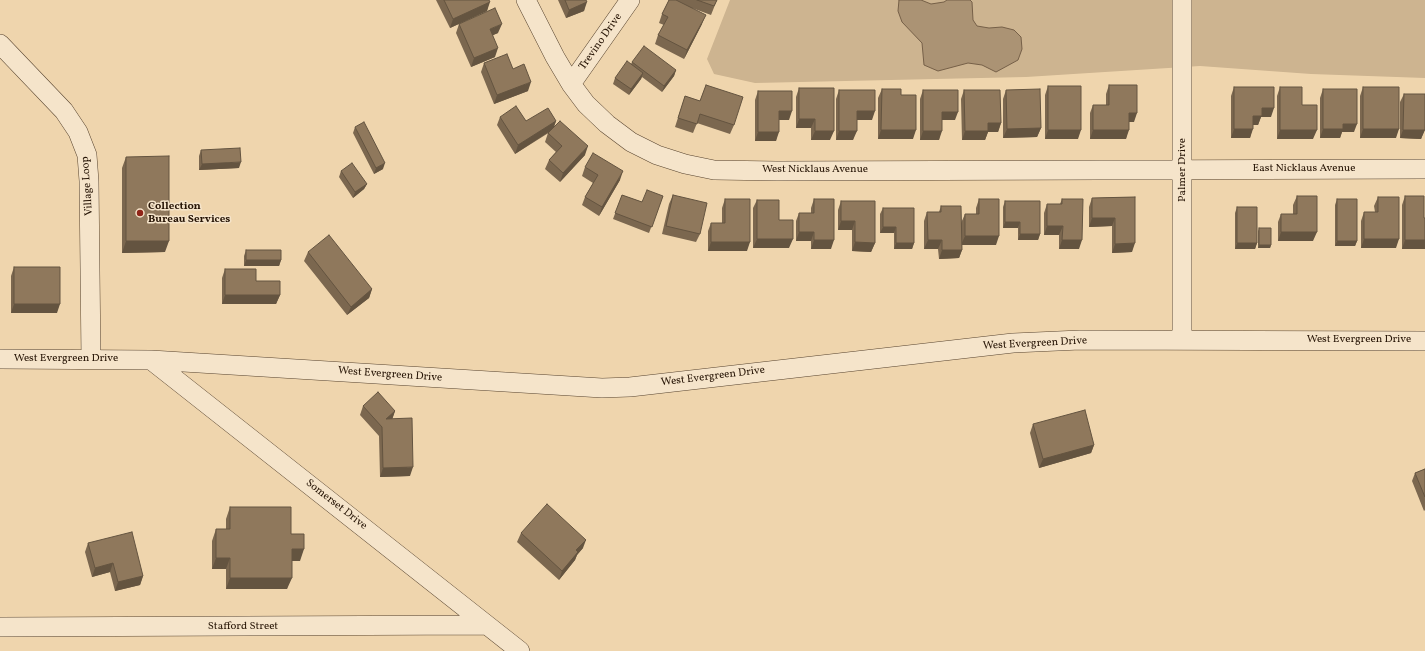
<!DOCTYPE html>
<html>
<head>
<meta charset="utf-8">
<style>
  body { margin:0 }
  canvas { display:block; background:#efd5ad }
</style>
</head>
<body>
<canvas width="1425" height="651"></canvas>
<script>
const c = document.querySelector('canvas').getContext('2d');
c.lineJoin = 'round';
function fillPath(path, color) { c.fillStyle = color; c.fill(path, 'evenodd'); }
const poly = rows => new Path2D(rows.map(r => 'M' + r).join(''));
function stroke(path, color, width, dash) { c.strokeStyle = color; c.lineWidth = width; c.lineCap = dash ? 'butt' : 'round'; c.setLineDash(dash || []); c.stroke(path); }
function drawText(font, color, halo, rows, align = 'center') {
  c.font = font + ' Vollkorn,serif'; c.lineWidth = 3; c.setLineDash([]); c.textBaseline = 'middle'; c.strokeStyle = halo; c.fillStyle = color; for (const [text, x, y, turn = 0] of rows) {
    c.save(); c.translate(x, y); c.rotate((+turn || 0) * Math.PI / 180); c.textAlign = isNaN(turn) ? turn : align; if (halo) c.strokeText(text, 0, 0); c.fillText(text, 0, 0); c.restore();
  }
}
fillPath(poly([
  [730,0,1425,0,1425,78,1311,74,1200,66,1026,77,755,83,714,74,707,59]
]), '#cdb490');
const water = poly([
  [899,0,921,0,931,4,944,2,947,0,970,0,972,2,973,20,977,26,989,28,1002,27,1014,30,1021,37,1022,49,1018,60,996,72,982,65,968,63,938,71,924,65,922,43,902,22,898,11,899,0]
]);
fillPath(water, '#ab9374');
stroke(water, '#766048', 1);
const minor = poly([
  [526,0,555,57,571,84,586,104,607,124,631,142,657,155,685,164,714,170,777,171,1425,169],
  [1182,0,1182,340],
  [0,44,64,111,78,132,87,155,89,181,91,359],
  [571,84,630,0],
  [0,359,151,360,602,388,630,387,1013,343,1080,340,1425,341],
  [151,360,520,651],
  [0,627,487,625]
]);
stroke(minor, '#58442f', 20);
stroke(minor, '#f5e4ca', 19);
fillPath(poly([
  [436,0,489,0,487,11,450,28],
  [558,0,586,0,584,11,566,18],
  [669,0,717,0,711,15,692,8,702,24,684,59,655,44,658,35,664,25,659,23,662,14],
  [459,24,498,33,492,35,495,57,471,67,456,33],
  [632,62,676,70,674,76,662,92,642,77,641,79,629,95,613,84,615,78,631,64],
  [484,63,513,69,528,91,494,104,481,72],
  [706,85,734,125,730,134,697,123,693,133,675,127,685,96,700,101],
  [1109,85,1134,122,1129,122,1126,139,1090,139,1090,113,1093,105,1106,105,1106,94],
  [1048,86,1078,139,1045,139,1045,95],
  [1234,87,1271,117,1261,117,1258,125,1253,125,1250,138,1231,138,1231,96],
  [1280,87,1302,105,1313,139,1277,139,1277,96],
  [1363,87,1396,138,1360,138,1360,96],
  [799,88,830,140,811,140,811,128,796,128,796,97],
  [882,89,913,139,878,139,878,98],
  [1323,89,1354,132,1342,132,1340,138,1320,138,1320,98],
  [839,90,872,120,857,120,853,140,836,140,836,99],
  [923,90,955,120,942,120,939,140,920,140,920,99],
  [964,90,1001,123,998,132,988,132,985,140,962,140,961,99],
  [1006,90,1041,128,1037,137,1003,138,1003,99],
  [758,91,789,120,779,120,776,141,755,141,755,100],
  [1404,94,1425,128,1421,139,1400,138,1400,102],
  [500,117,526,121,556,121,554,127,585,155,560,182,545,169,549,160,556,152,545,142,548,133,550,132,515,154,497,125],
  [355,127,383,169,374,174,353,133],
  [201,150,239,168,199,170,199,156],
  [126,157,165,252,122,253,122,168],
  [585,167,620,180,599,216,582,205,585,197,593,183,582,176],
  [341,171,367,184,364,189,353,198,339,177],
  [622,195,642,202,663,196,649,233,613,219],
  [673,195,700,234,696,242,662,234,669,204],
  [1297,196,1313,241,1278,241,1278,222,1281,214,1293,214,1293,205],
  [1405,196,1424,218,1425,249,1402,249,1402,205],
  [1135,197,1132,252,1112,253,1112,226,1089,227,1089,207,1092,198],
  [1378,197,1396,248,1361,248,1361,221,1364,212,1375,212,1374,206],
  [725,199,747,251,708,251,708,231,711,223,722,223,722,208],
  [814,199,831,249,811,249,811,241,796,241,796,221,799,213,811,213,811,208],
  [979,199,996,245,962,245,962,250,959,258,939,259,938,249,924,249,924,221,927,212,939,212,941,206,961,223,965,214,976,214,976,208],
  [1062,199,1079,249,1059,249,1059,235,1044,235,1044,213,1047,204,1060,204],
  [1337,199,1357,241,1355,246,1335,246,1335,205],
  [757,200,779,220,789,248,753,248,753,208],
  [841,201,875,243,871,252,852,251,852,230,838,230,838,210],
  [1005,201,1040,234,1038,240,1018,240,1018,228,1003,228,1003,207],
  [1237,207,1257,243,1255,249,1235,249,1235,213],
  [883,208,914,243,912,249,894,249,894,233,880,233,880,214],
  [1259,228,1271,245,1270,248,1258,248,1258,231],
  [246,250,281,260,279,266,244,266,244,256],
  [308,252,372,289,369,298,347,315,304,261],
  [14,267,57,313,11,313,11,276],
  [225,269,256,281,280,295,276,304,222,304,222,278],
  [363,406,395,411,392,419,410,476,380,477,379,436,360,415],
  [1033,424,1094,445,1091,453,1039,468,1030,433],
  [1425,469,1425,510,1424,511,1412,481,1415,473],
  [230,507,291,534,300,561,292,561,287,589,226,589,226,569,212,569,212,541,216,529,226,529,226,519],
  [521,533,583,548,577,555,575,560,559,580,517,542],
  [88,543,143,576,140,585,115,591,110,572,92,577,85,552]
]), '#7b674f');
fillPath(poly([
  [490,2,487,11,450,28,453,19],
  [587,2,584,11,566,18,569,10],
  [706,15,702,24,684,59,687,50],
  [502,24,498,33,487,38,490,29],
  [498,48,495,57,471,67,474,58],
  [676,70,674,76,662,92,664,86],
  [643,73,641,79,629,95,631,89],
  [531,82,528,91,494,104,497,95],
  [1262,108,1274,108,1271,117,1261,117,1258,125,1250,125,1253,116],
  [779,111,792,111,789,120,776,120],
  [857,111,875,111,872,120,853,120],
  [942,112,958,112,955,120,939,120],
  [1129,113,1137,113,1134,122,1126,122],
  [799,119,815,119,811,128,796,128],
  [556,121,553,129,515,154,518,145],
  [988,123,1001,123,998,132,988,132,985,140,962,140,965,131],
  [1343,124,1357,124,1354,132,1342,132,1340,138,1320,138,1323,129],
  [1041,128,1037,137,1003,138,1007,129],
  [1234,129,1253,129,1250,138,1231,138],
  [1363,129,1399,129,1396,138,1360,138],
  [881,130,916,130,913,139,878,139],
  [1048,130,1081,130,1078,139,1045,139],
  [1093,130,1129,130,1126,139,1090,139],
  [1280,130,1317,130,1313,139,1277,139],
  [1403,130,1425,130,1421,139,1400,138],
  [815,131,834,131,830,140,811,140],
  [839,131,857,131,853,140,836,140],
  [923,131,942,131,939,140,920,140],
  [758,132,779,132,776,141,755,141],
  [588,146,585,155,560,182,563,173],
  [241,162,239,168,199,170,202,164],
  [385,163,383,169,374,174,376,168],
  [623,171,620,180,599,216,602,207],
  [367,184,364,189,353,198,355,192],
  [1092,218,1115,218,1112,226,1089,227],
  [841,221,855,221,852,230,838,230],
  [1005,222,1020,222,1018,228,1003,228],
  [1047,226,1063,226,1059,235,1044,235],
  [883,227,896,227,894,233,880,233],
  [799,232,814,232,811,241,796,241],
  [1281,232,1317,232,1313,241,1278,241],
  [1020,234,1040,234,1038,240,1018,240],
  [965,236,999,236,996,245,961,245],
  [757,239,793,239,789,248,753,248],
  [1364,239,1399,239,1396,248,1361,248],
  [814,240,834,240,831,249,811,249],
  [928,240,942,240,938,249,924,249],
  [1062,240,1082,240,1079,249,1059,249],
  [1405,240,1425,240,1425,249,1402,249],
  [126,241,169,241,165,252,122,253],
  [1337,241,1357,241,1355,246,1335,246],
  [711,242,750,242,747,251,708,251],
  [855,242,875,243,871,252,852,251],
  [896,243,914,243,912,249,894,249],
  [1135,243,1132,252,1112,253,1115,244],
  [1237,243,1257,243,1255,249,1235,249],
  [1259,245,1271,245,1270,248,1258,248],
  [942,250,962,250,959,258,939,259],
  [246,260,281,260,279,266,244,266],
  [372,289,369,298,347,315,351,307],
  [225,295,280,295,276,304,222,304],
  [14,304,60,304,57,313,11,313],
  [395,411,392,420,386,419],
  [1094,445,1091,453,1039,468,1043,459],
  [413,467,410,476,380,477,383,468],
  [586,540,583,548,577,555,575,560,559,580,562,571,576,550],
  [292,549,304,549,300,561,287,561],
  [216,558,230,558,226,569,212,569],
  [113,563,110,572,92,577,95,568],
  [143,576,140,585,115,591,118,582],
  [230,578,292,578,287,589,226,589]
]), '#645440');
const building = poly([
  [444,0,489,0,490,2,453,19,444,0],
  [565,0,586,0,587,2,569,10,565,0],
  [669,0,676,0,706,15,687,50,658,35,668,17,662,14,669,0],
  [697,0,717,0,714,6,697,0],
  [495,8,502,24,490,29,498,48,474,58,459,24,495,8],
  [644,46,676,70,664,86,632,62,644,46],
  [507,54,513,69,524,64,531,82,497,95,484,63,507,54],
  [627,61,643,73,631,89,615,78,627,61],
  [706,85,743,97,734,125,700,114,697,124,678,118,685,96,700,101,706,85],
  [1109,85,1137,85,1137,113,1129,113,1129,130,1093,130,1093,105,1109,105,1109,85],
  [1048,86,1081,86,1081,130,1048,130,1048,86],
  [1234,87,1274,87,1274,108,1262,108,1262,116,1253,116,1253,129,1234,129,1234,87],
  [1280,87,1302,87,1302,105,1317,105,1317,130,1280,130,1280,87],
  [1363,87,1399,87,1399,129,1363,129,1363,87],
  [799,88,834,88,834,131,815,131,815,119,799,119,799,88],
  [882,89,901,89,901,95,916,95,916,130,881,130,882,89],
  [1040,89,1041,128,1007,129,1006,90,1040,89],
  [1323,89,1357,89,1357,124,1343,124,1343,129,1323,129,1323,89],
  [839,90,875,90,875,111,857,111,857,131,839,131,839,90],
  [923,90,958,90,958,112,942,112,942,131,923,131,923,90],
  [964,90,1000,90,1001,123,988,123,988,131,965,131,964,90],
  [758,91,792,91,792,111,779,111,779,132,758,132,758,91],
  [1404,94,1425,94,1425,130,1403,130,1404,94],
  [516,106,526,121,548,108,556,121,518,145,500,117,516,106],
  [560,121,588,146,563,173,549,160,562,146,548,133,560,121],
  [364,122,385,163,376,168,355,127,364,122],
  [240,148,241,162,202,164,201,150,240,148],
  [593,153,623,171,602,207,585,197,598,175,585,167,593,153],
  [169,156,169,241,126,241,126,157,169,156],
  [352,163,367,184,355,192,341,171,352,163],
  [647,190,663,196,652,227,615,213,622,195,642,202,647,190],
  [673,195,707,203,700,234,666,226,673,195],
  [1297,196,1317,196,1317,232,1281,232,1281,214,1297,214,1297,196],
  [1405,196,1424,196,1424,218,1425,218,1425,240,1405,240,1405,196],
  [1135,197,1135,243,1115,244,1115,218,1092,218,1092,198,1135,197],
  [1378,197,1399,197,1399,239,1364,239,1364,212,1378,212,1378,197],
  [725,199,750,199,750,242,711,242,711,223,725,223,725,199],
  [814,199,834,199,834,240,814,240,814,232,799,232,799,213,814,213,814,199],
  [979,199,999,199,999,236,965,236,965,214,979,214,979,199],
  [1062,199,1083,199,1082,240,1062,240,1063,226,1047,226,1047,204,1062,204,1062,199],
  [1337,199,1357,199,1357,241,1337,241,1337,199],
  [757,200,779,200,779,220,793,220,793,239,757,239,757,200],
  [841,201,875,201,875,243,855,242,855,221,841,221,841,201],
  [1005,201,1040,201,1040,234,1020,234,1020,222,1005,222,1005,201],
  [941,206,961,206,962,250,942,250,942,240,928,240,927,212,941,212,941,206],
  [1237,207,1257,207,1257,243,1237,243,1237,207],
  [883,208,914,208,914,243,896,243,896,227,883,227,883,208],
  [1259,228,1271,228,1271,245,1259,245,1259,228],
  [329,235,372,289,351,307,308,252,329,235],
  [246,250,281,250,281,260,246,260,246,250],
  [14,267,60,267,60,304,14,304,14,267],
  [225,269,256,269,256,281,280,281,280,295,225,295,225,269],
  [378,392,395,411,386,419,412,418,413,467,383,468,382,427,363,406,378,392],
  [1085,410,1094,445,1043,459,1033,424,1085,410],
  [1425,469,1425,497,1415,473,1425,469],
  [547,504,586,540,576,550,578,552,562,571,521,533,547,504],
  [230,507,291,507,291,534,304,534,304,549,292,549,292,578,230,578,230,558,216,558,216,529,230,529,230,507],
  [132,532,143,576,118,582,113,563,95,568,88,543,132,532]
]);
fillPath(building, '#8f785c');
stroke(building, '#645440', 1);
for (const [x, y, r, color] of [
  [140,213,4,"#8f2418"]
]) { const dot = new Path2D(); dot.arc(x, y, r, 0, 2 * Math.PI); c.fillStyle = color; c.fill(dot); stroke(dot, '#f5e4ca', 1.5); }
drawText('11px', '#261405', '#f5e4ca', [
  ["Trevino Drive",601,42,-55],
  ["East Nicklaus Avenue",1304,169],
  ["West Nicklaus Avenue",815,170],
  ["Palmer Drive",1183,170,-90],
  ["Village Loop",88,186,-94],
  ["West Evergreen Drive",1359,340],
  ["West Evergreen Drive",1035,344,-3],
  ["West Evergreen Drive",66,359],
  ["West Evergreen Drive",390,375,4],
  ["West Evergreen Drive",713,377,-7],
  ["Somerset Drive",336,505,38],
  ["Stafford Street",243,627]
]);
drawText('bold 11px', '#261405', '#f5e4ca', [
  ["Collection",148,207],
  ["Bureau Services",148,220]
], 'left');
</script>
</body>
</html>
